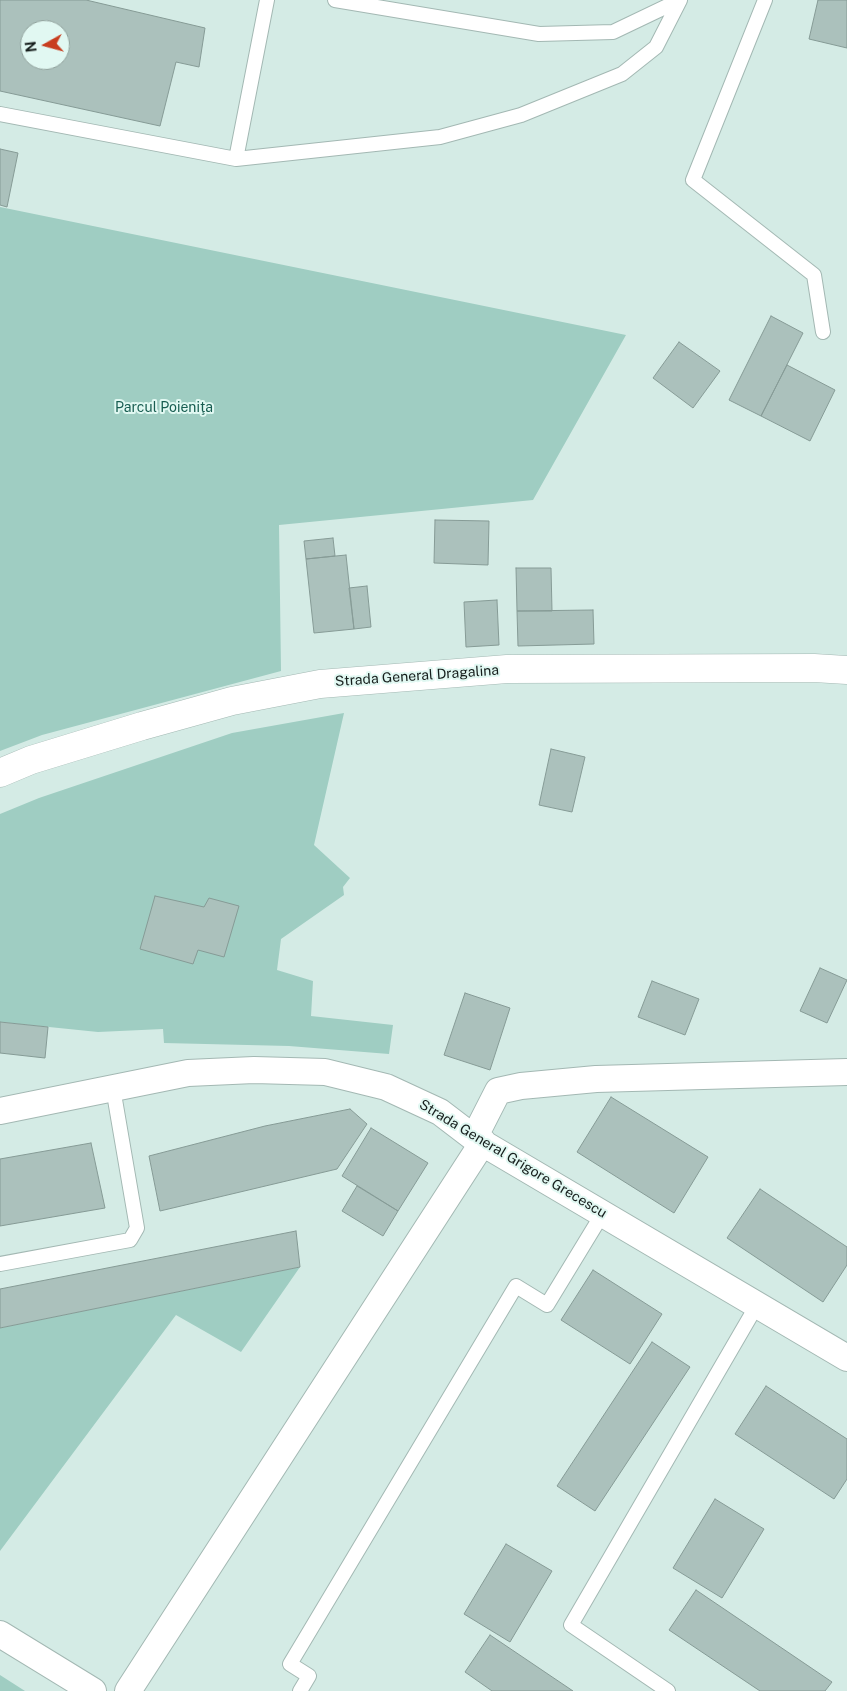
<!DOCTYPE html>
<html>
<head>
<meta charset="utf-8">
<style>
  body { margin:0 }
  #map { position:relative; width:847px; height:1691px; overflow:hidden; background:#d4ebe5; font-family:"Public Sans",sans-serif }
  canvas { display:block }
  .north { position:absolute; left:20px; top:20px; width:50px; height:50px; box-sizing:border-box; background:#e1f8f2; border:1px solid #90a19c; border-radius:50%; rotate:263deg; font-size:14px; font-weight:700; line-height:20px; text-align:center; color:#161e1c }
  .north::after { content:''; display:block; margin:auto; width:18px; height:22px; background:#c83e1f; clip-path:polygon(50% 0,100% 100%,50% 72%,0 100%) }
</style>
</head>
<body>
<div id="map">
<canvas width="847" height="1691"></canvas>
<div class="north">N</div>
</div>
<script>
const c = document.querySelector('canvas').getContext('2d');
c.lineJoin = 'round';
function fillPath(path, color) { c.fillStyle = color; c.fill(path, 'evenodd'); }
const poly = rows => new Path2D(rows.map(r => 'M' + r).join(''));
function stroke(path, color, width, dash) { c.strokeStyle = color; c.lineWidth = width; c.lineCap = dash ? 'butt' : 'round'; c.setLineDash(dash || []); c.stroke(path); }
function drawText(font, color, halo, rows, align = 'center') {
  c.font = font + ' "Public Sans",sans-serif'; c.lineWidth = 4; c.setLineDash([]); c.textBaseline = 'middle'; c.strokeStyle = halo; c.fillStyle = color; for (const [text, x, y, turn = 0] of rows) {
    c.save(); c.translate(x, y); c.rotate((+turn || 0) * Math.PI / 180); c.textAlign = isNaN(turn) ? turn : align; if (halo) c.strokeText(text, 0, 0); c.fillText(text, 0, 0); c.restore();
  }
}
fillPath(poly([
  [0,207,626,335,533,500,279,525,281,671,42,735,0,751],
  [344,713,314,845,350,878,343,887,344,895,281,939,277,970,313,981,311,1016,393,1025,389,1054,289,1046,164,1043,163,1029,98,1032,0,1022,0,814,39,798,232,733],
  [300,1267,241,1352,176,1315,0,1551,0,1328],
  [0,1675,25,1691,0,1691]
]), '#9fcdc2');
const building = poly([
  [0,0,86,0,205,28,199,67,176,62,160,126,0,91,0,0],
  [30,30,60,30,60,60,30,60,30,30],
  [818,0,847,0,847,48,809,39,818,0],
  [0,149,18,153,7,207,0,205,0,149],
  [771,316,803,333,761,416,729,400,771,316],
  [679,342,720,371,693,408,653,378,679,342],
  [787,365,835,390,810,441,761,416,787,365],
  [435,520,489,521,488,565,434,563,435,520],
  [333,538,335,556,306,559,304,541,333,538],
  [346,555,354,629,314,633,306,559,346,555],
  [516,568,551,568,552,611,517,611,516,568],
  [367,586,371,627,354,629,349,588,367,586],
  [497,600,499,645,466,647,464,602,497,600],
  [593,610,594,644,518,646,517,611,593,610],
  [551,749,585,757,572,812,539,805,551,749],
  [155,896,204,907,209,898,239,906,224,957,198,950,193,964,140,949,155,896],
  [820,968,847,980,827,1023,800,1011,820,968],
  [652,981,699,999,685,1035,638,1017,652,981],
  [465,993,510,1008,490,1070,444,1055,465,993],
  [0,1022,48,1027,45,1058,0,1053,0,1022],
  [611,1097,708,1157,674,1213,577,1152,611,1097],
  [350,1109,367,1124,337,1169,160,1211,149,1156,265,1126,350,1109],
  [371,1128,428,1163,398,1211,342,1176,371,1128],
  [91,1143,105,1208,0,1226,0,1159,91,1143],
  [357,1186,398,1211,383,1236,342,1211,357,1186],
  [760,1189,847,1247,847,1265,823,1302,727,1238,760,1189],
  [296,1231,300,1267,0,1328,0,1289,296,1231],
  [593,1270,662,1314,630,1364,561,1320,593,1270],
  [652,1342,690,1367,595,1511,557,1486,652,1342],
  [766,1386,847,1439,847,1479,834,1499,735,1434,766,1386],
  [715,1499,764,1529,722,1598,673,1568,715,1499],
  [506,1544,552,1571,510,1642,464,1614,506,1544],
  [696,1590,832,1682,825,1691,760,1691,669,1630,696,1590],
  [490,1635,573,1691,492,1691,465,1672,490,1635]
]);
fillPath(building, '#abc1bc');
stroke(building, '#869b96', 1);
const lane = poly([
  [335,0,539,34,613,32,680,0],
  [765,0,693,180,814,275,823,332],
  [0,114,236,159,440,137,521,115,622,74,656,47,680,0],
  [236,159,267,0],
  [0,1264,130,1240,137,1228,113,1088],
  [300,1691,309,1676,290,1664,516,1286,547,1305,603,1213],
  [668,1691,571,1625,757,1305]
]);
const street = poly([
  [0,1111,188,1073,254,1070,325,1072,386,1087,440,1112,474,1138,847,1358],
  [474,1138,498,1091,521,1086,596,1079,847,1072],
  [0,1634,93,1691],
  [128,1691,483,1142]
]);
const secondary = poly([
  [0,773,31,760,142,726,232,701,320,684,507,669,814,668,847,670]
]);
stroke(lane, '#a3b8b3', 16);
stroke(street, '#a3b8b3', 28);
stroke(secondary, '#a3b8b3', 29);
stroke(lane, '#fff', 14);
stroke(street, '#fff', 26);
stroke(secondary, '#fff', 28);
drawText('14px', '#185d51', '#e1f8f2', [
  ["Parcul Poieniţa",164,408]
]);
drawText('14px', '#161e1c', '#e1f8f2', [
  ["Strada General Dragalina",417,676,-4],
  ["Strada General Grigore Grecescu",513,1159,31]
]);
</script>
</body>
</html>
